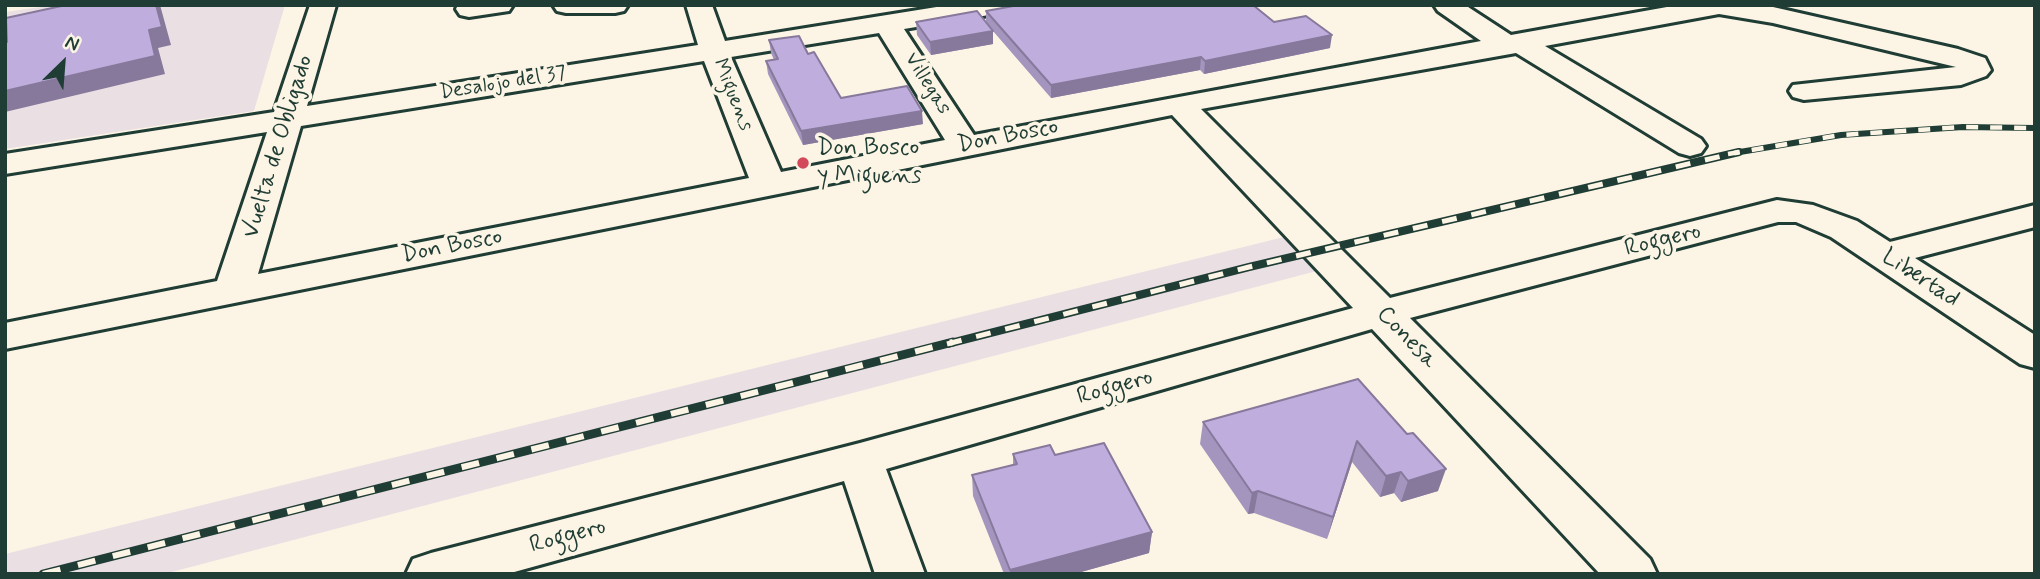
<!DOCTYPE html>
<html>
<head>
<meta charset="utf-8">
<style>
  body { margin:0 }
  #map { position:relative; width:2040px; height:579px; overflow:hidden; background:#fcf5e5; font-family:Mynerve,sans-serif }
  canvas { display:block }
  .frame { position:absolute; inset:0; border:7px solid #1f3d34; pointer-events:none }
  .north { position:absolute; left:28px; top:28px; width:70px; height:70px; -webkit-text-stroke:5px #fcf5e5; paint-order:stroke; rotate:25deg; font-size:19px; font-weight:700; line-height:28px; text-align:center; color:#1f3d34 }
  .north::after { content:''; display:block; margin:auto; width:24px; height:32px; background:#1f3d34; clip-path:polygon(50% 0,100% 100%,50% 72%,0 100%) }
</style>
</head>
<body>
<div id="map">
<canvas width="2040" height="579"></canvas>
<div class="frame"></div>
<div class="north">N</div>
</div>
<script>
const c = document.querySelector('canvas').getContext('2d');
c.lineJoin = 'round';
function fillPath(path, color) { c.fillStyle = color; c.fill(path, 'evenodd'); }
const poly = rows => new Path2D(rows.map(r => 'M' + r).join(''));
function stroke(path, color, width, dash) { c.strokeStyle = color; c.lineWidth = width; c.lineCap = dash ? 'butt' : 'round'; c.setLineDash(dash || []); c.stroke(path); }
function drawText(font, color, halo, rows, align = 'center') {
  c.font = font + ' Mynerve,sans-serif'; c.lineWidth = 7; c.setLineDash([]); c.textBaseline = 'middle'; c.strokeStyle = halo; c.fillStyle = color; for (const [text, x, y, turn = 0] of rows) {
    c.save(); c.translate(x, y); c.rotate((+turn || 0) * Math.PI / 180); c.textAlign = isNaN(turn) ? turn : align; if (halo) c.strokeText(text, 0, 0); c.fillText(text, 0, 0); c.restore();
  }
}
fillPath(poly([
  [55,5,285,5,254,111,5,149,5,12],
  [1292,235,1328,268,164,574,5,574,5,554]
]), '#eadfe3');
const minor = poly([
  [310,5,336,5,307,106,698,45,686,5,712,5,725,41,949,5,1014,5,1010,11,1001,13,904,29,974,135,1481,41,1438,11,1434,5,1465,5,1511,35,1678,5,1773,7,1958,49,1985,58,1991,70,1986,76,1961,85,1804,100,1793,97,1789,91,1793,85,1956,67,1773,23,1719,14,1545,46,1701,139,1706,146,1701,153,1690,156,1679,153,1516,53,1201,109,1390,298,1777,200,1813,205,1857,221,1890,242,2035,205,2035,227,1915,258,2035,335,2035,368,2020,364,1831,237,1796,222,1778,222,1410,318,1650,559,1657,574,1600,574,1372,329,886,469,925,574,875,574,844,481,507,574,406,574,413,559,431,553,860,443,1353,308,1172,115,5,349,5,323,217,281,267,132,5,174,5,154,274,112,310,5],
  [879,33,945,140,781,172,731,57,879,33],
  [704,61,749,178,258,274,301,126,704,61],
  [458,5,513,5,509,11,469,17,460,15,456,9,458,5],
  [553,5,628,5,624,11,615,13,566,13,557,11,553,5]
]);
stroke(minor, '#1f3d34', 6);
fillPath(minor, '#fcf5e5');
const railFar2 = poly([
  [1728,154,1841,135,1963,127,2035,128]
]);
const railFar1 = poly([
  [947,344,1249,267,1739,152]
]);
const rail = poly([
  [43,574,953,342]
]);
stroke(railFar2, '#1f3d34', 6);
stroke(railFar1, '#1f3d34', 8);
stroke(rail, '#1f3d34', 9);
stroke(railFar2, '#fcf5e5', 4.5, [12]);
stroke(railFar1, '#fcf5e5', 5, [15]);
stroke(rail, '#fcf5e5', 6, [18]);
fillPath(poly([
  [986,11,1274,22,1330,48,1204,74,1200,70,1051,98,986,23],
  [916,22,993,44,931,55,917,35],
  [769,40,808,54,841,98,923,124,803,145,768,74,766,61,774,60,771,53],
  [1358,379,1438,491,1401,502,1394,493,1380,497,1352,462,1327,539,1254,513,1248,514,1200,444,1203,422],
  [1013,454,1055,455,1152,532,1149,553,1074,574,1004,574,973,496,972,475,1013,465]
]), '#a495be');
fillPath(poly([
  [156,5,160,5,171,45,158,48,165,74,5,112,5,91,149,30],
  [993,31,993,44,931,55,930,42],
  [1332,35,1330,48,1204,74,1205,61],
  [1201,57,1200,70,1051,98,1051,85],
  [922,111,923,124,803,145,801,131],
  [1357,441,1352,462,1327,539,1333,517],
  [1446,469,1438,491,1401,502,1408,481],
  [1401,472,1394,493,1380,497,1386,476],
  [1258,491,1254,513,1248,514,1252,493],
  [1152,532,1149,553,1074,574,1010,574,1010,570]
]), '#86799b');
const building = poly([
  [66,5,156,5,162,27,149,30,155,56,5,91,5,42,7,42,6,18,66,5],
  [1019,5,1253,5,1274,22,1306,16,1332,35,1205,61,1201,57,1051,85,986,11,1019,5],
  [977,11,993,31,930,42,916,22,977,11],
  [799,36,808,54,814,52,841,98,907,86,922,111,801,131,766,61,778,59,769,40,799,36],
  [1358,379,1407,434,1413,433,1446,469,1408,481,1401,472,1386,476,1357,441,1333,517,1258,491,1252,493,1203,422,1358,379],
  [1104,443,1152,532,1010,570,972,475,1017,464,1013,454,1050,445,1055,455,1104,443]
]);
fillPath(building, '#bfaddd');
stroke(building, '#86799b', 2);
for (const [x, y, r, color] of [
  [803,163,7,"#d1495b"]
]) { const dot = new Path2D(); dot.arc(x, y, r, 0, 2 * Math.PI); c.fillStyle = color; c.fill(dot); stroke(dot, '#fcf5e5', 2.5); }
drawText('21px', '#1f3d34', '#fcf5e5', [
  ["Desalojo del 37",503,84,-9],
  ["Villegas",927,84,58],
  ["Miguens",732,95,68]
]);
drawText('24px', '#1f3d34', '#fcf5e5', [
  ["Don Bosco",1008,137,-11],
  ["Vuelta de Obligado",279,147,-73],
  ["Roggero",1663,241,-14],
  ["Don Bosco",452,247,-11],
  ["Libertad",1920,279,33],
  ["Conesa",1406,338,46],
  ["Roggero",1115,388,-16],
  ["Roggero",568,537,-15]
]);
drawText('24px', '#1f3d34', '#fcf5e5', [
  ["Don Bosco",817,149],
  ["y Miguens",817,177]
], 'left');
</script>
</body>
</html>
